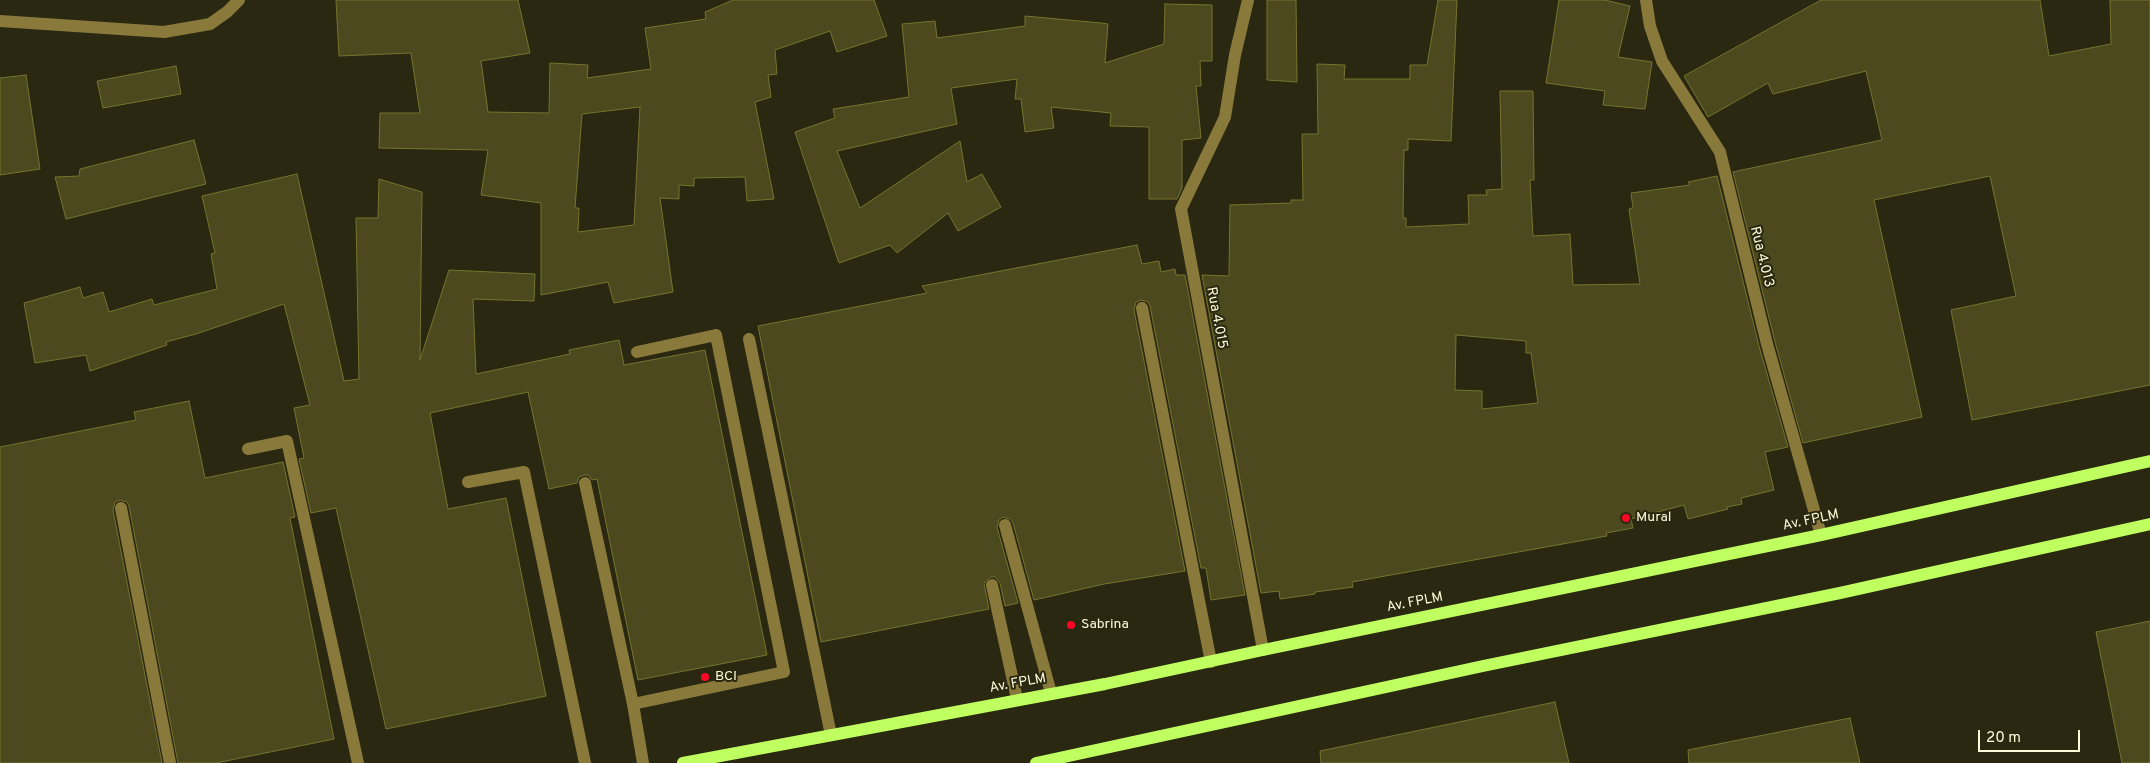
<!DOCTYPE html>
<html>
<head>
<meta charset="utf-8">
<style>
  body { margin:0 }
  #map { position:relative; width:2150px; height:763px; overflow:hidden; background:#2a2811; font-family:Overpass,sans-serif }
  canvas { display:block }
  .scale { position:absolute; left:1978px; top:730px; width:102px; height:22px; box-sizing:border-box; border:2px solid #fffbd9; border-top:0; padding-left:6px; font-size:15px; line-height:18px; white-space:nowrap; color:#fffbd9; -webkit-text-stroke:4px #2a2811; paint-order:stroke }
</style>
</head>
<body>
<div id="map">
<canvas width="2150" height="763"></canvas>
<div class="scale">20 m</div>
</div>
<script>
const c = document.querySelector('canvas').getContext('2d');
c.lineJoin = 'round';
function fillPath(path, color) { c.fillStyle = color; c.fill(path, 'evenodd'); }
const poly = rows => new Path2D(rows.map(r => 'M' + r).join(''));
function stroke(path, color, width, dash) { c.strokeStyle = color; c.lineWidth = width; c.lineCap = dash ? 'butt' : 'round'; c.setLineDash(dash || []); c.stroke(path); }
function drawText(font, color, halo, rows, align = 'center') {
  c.font = font + ' Overpass,sans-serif'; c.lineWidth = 4; c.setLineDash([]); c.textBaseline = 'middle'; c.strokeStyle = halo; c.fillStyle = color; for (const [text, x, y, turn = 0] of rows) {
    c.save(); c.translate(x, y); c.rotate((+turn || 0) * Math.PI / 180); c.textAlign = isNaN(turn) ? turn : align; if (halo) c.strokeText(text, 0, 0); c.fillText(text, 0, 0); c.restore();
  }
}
const building = poly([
  [336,0,518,0,530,53,481,61,488,112,549,113,550,63,588,65,587,78,651,69,645,28,706,19,705,12,733,0,874,0,887,36,837,52,830,31,775,50,777,74,768,75,771,97,755,102,774,199,747,201,745,177,694,178,694,186,679,185,679,199,660,198,673,292,614,303,608,282,541,295,541,203,481,195,488,150,379,148,380,113,420,113,411,53,339,56,336,0],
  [640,107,634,225,578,232,579,208,575,208,582,114,640,107],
  [1267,0,1296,0,1297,82,1267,80,1267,0],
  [1438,0,1457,0,1451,141,1408,139,1408,150,1404,150,1403,218,1406,218,1406,227,1469,224,1468,195,1487,195,1486,190,1502,189,1500,91,1533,91,1534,180,1530,180,1533,236,1570,234,1573,285,1640,284,1629,209,1633,208,1631,193,1690,185,1688,182,1717,176,1759,346,1788,447,1765,452,1774,490,1741,498,1742,504,1727,507,1728,509,1688,519,1684,505,1631,519,1633,528,1606,533,1607,536,1352,582,1353,587,1315,592,1315,594,1280,599,1279,591,1261,593,1202,275,1229,276,1230,205,1291,203,1291,200,1303,200,1302,134,1318,134,1317,64,1345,65,1344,79,1410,79,1410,65,1427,65,1438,0],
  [1456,335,1526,341,1526,353,1531,353,1538,403,1482,409,1482,391,1455,390,1456,335],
  [1559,0,1605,0,1630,6,1618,57,1652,62,1645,109,1603,105,1605,91,1546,83,1559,0],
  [1821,0,2040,0,2049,56,2111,44,2110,0,2150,0,2150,385,1972,420,1951,310,2016,296,1990,176,1874,200,1922,417,1803,443,1775,342,1733,172,1882,140,1866,71,1773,94,1768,83,1708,117,1684,76,1821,0],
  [1165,4,1212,5,1212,61,1200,61,1201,86,1196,86,1201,138,1182,140,1182,188,1177,199,1149,199,1149,127,1110,126,1111,113,1051,107,1054,128,1025,132,1021,99,1015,99,1017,79,951,88,957,124,837,151,860,208,960,141,967,182,982,174,1001,207,958,231,948,213,897,253,890,245,839,263,795,132,835,118,833,109,909,97,902,24,935,21,937,38,1025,26,1025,16,1101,23,1108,24,1105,63,1164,44,1165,4],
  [176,66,181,94,103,108,97,81,176,66],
  [26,75,40,169,0,175,0,78,26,75],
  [194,140,206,184,66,219,55,177,79,176,80,169,194,140],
  [297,174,344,381,359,379,356,218,378,218,379,179,422,192,420,360,449,270,535,274,534,301,473,299,476,374,570,354,569,350,619,340,624,365,705,350,767,655,638,680,597,479,592,480,588,475,584,475,579,477,577,483,549,489,528,392,430,413,448,509,506,498,546,696,386,729,336,508,311,513,299,459,304,458,294,408,310,405,284,304,196,334,166,342,167,345,90,371,86,355,35,363,24,303,80,287,83,298,103,292,109,312,152,299,154,305,217,289,211,254,215,253,202,196,297,174],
  [1137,245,1142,264,1159,261,1161,272,1175,269,1176,275,1185,275,1245,595,1211,600,1206,568,1201,568,1150,306,1148,302,1141,300,1136,302,1134,310,1185,571,1104,584,1034,600,1013,523,1010,519,1003,517,999,520,997,527,1018,603,1005,606,1000,583,995,577,991,577,984,583,989,609,821,642,758,326,927,293,922,286,1137,245],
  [189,401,205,478,283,462,295,517,290,518,334,739,216,763,178,763,129,506,127,502,120,500,115,502,113,510,162,763,0,763,0,447,136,420,134,412,189,401],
  [2150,621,2150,763,2122,763,2096,632,2150,621],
  [1555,702,1569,763,1321,763,1320,751,1555,702],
  [1850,718,1860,763,1689,763,1688,750,1850,718]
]);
fillPath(building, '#4b491d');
stroke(building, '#77742f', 1);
stroke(poly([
  [1248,0,1235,55,1225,117,1181,209,1263,650],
  [1646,0,1650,26,1662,61,1720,152,1767,344,1821,535],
  [0,21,164,32,210,24,227,12,239,0],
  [1142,308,1211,662],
  [749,339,831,735],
  [248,449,287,441,358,763],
  [468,482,524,472,585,763],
  [585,483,633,704,643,763],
  [121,508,170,763],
  [1005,525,1051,693],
  [992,585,1017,699],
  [633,704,784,672,716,335,637,352]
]), '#897a3c', 12);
stroke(poly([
  [683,763,1105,684,1263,650,1821,535,2150,461],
  [1036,763,1483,666,1840,593,2150,524]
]), '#c0ff60', 12);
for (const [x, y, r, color] of [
  [1626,518,5,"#ff0626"],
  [1071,625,5,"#ff0626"],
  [705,677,5,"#ff0626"]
]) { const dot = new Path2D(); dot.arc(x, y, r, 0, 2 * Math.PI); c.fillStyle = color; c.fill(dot); stroke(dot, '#2a2811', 2); }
drawText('14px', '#fffbd9', '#2a2811', [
  ["Rua 4.013",1761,257,76],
  ["Rua 4.015",1216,318,79],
  ["Av. FPLM",1811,521,-12],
  ["Av. FPLM",1415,603,-11],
  ["Av. FPLM",1018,684,-10]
]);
drawText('14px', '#fffbd9', '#2a2811', [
  ["Mural",1636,518],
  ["Sabrina",1081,625],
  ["BCI",715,677]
], 'left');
</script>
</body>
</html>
